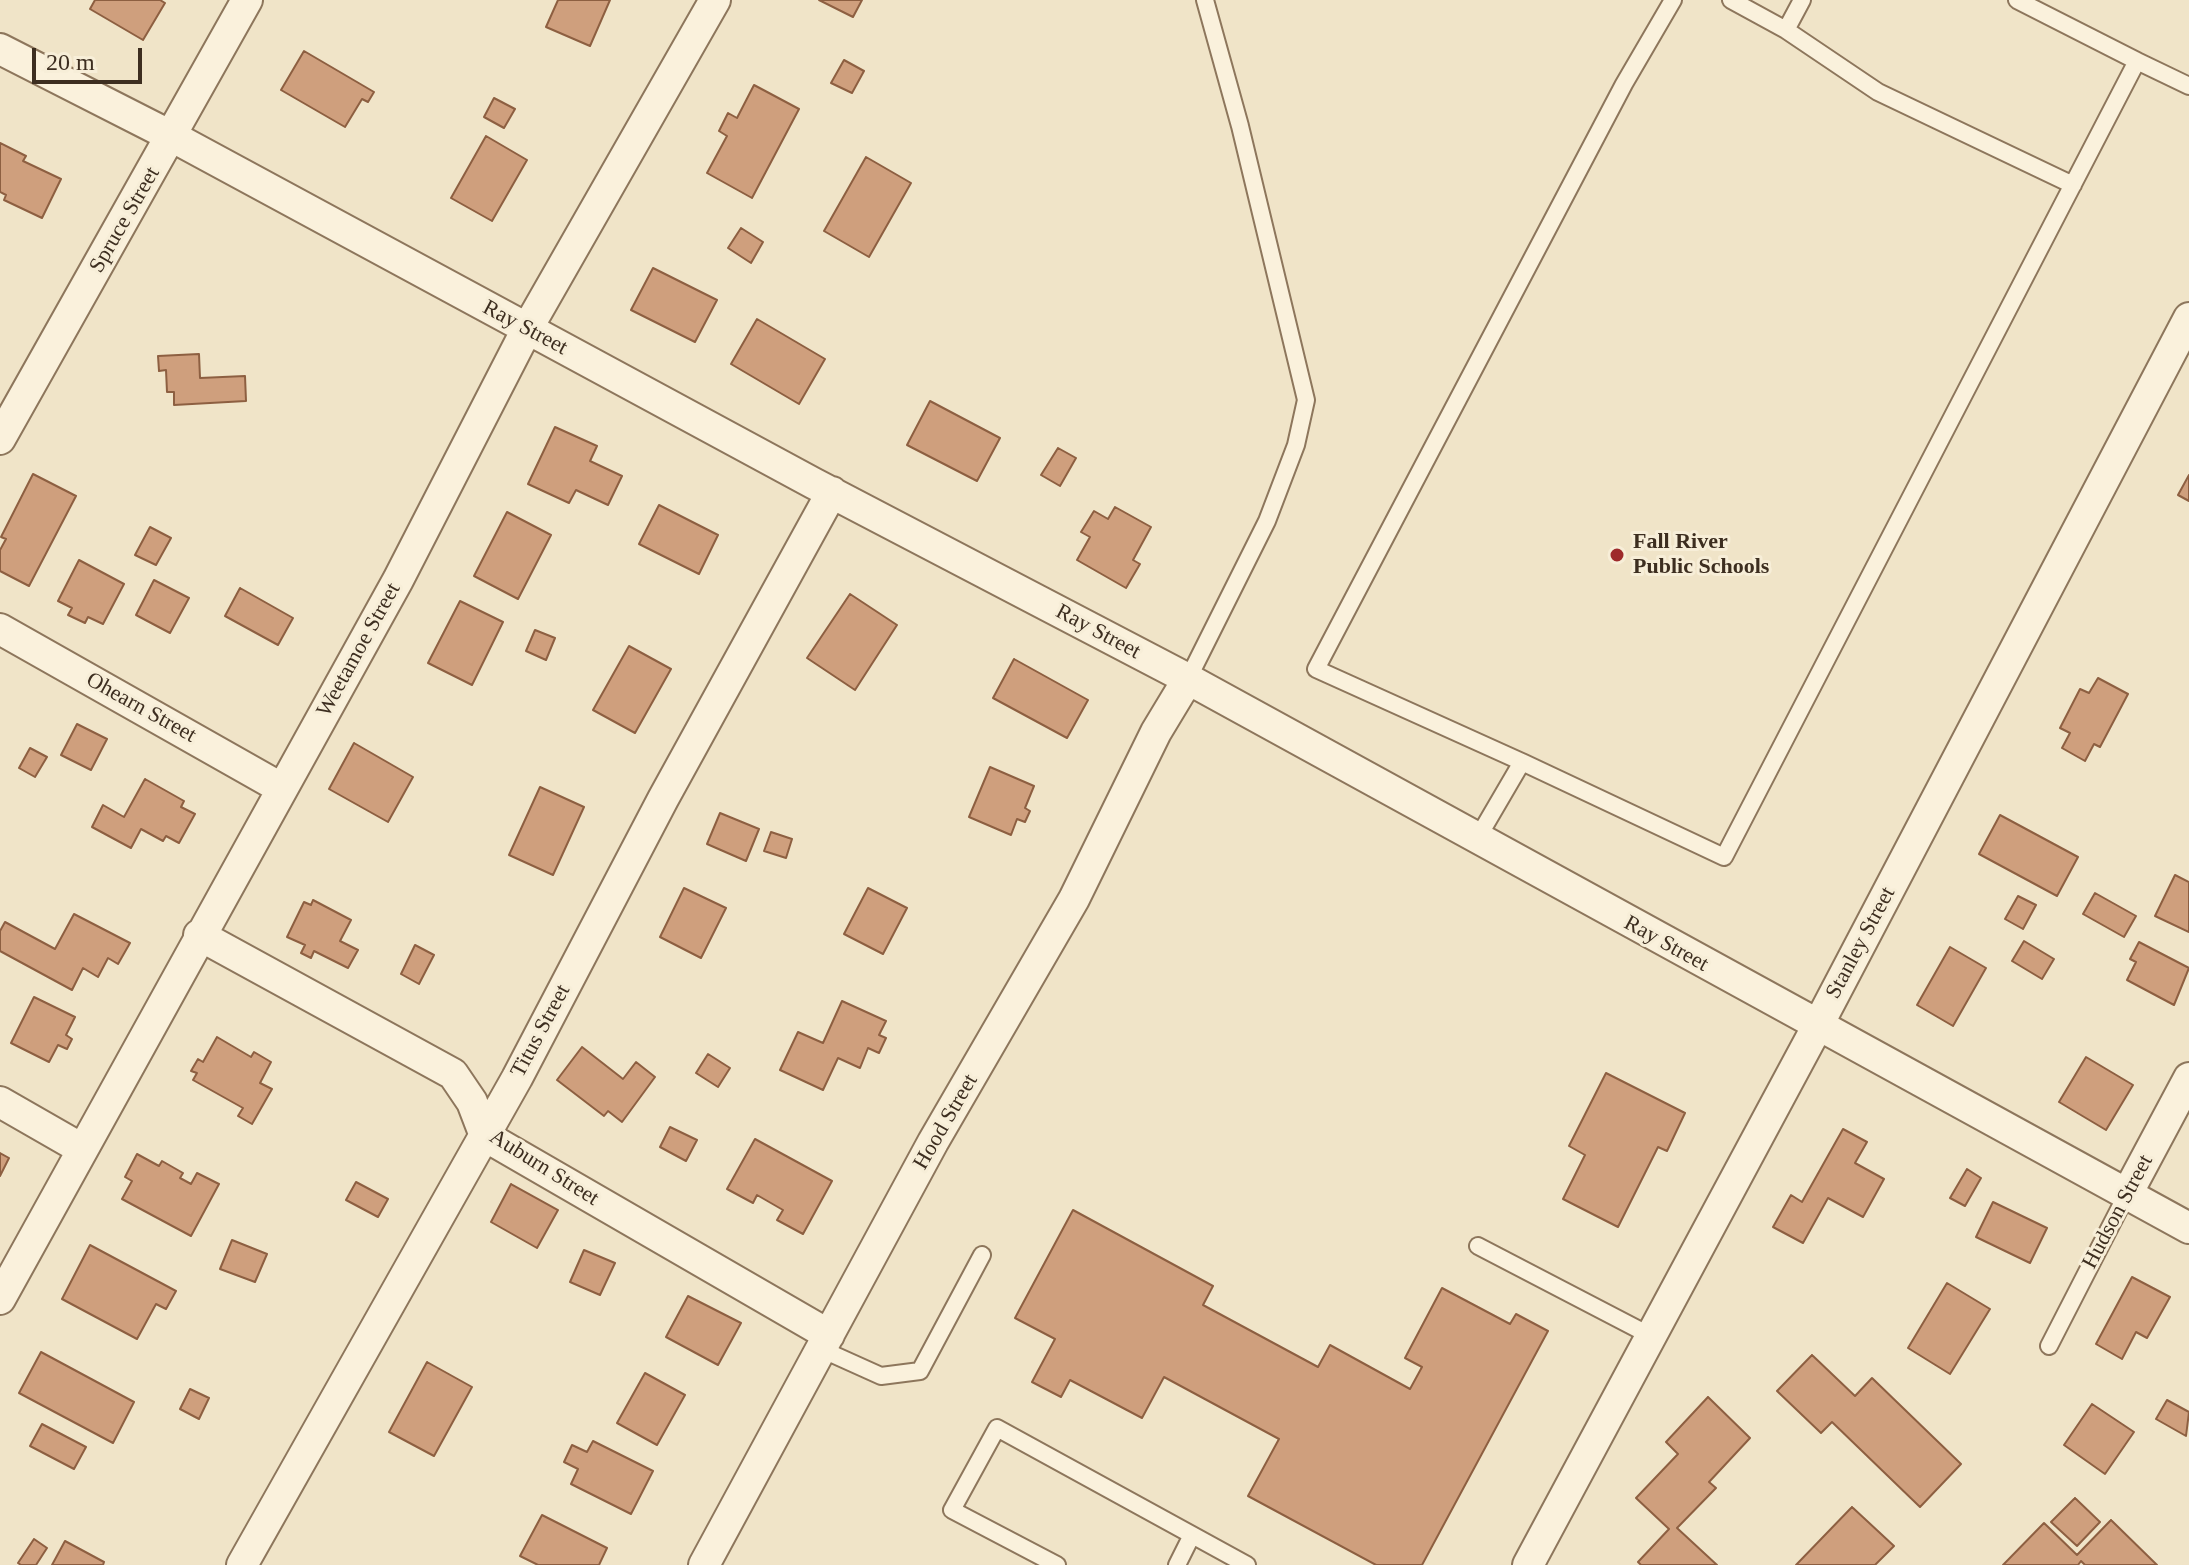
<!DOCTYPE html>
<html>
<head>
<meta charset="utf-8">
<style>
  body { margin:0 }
  #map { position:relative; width:2189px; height:1565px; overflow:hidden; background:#f0e4c8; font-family:"Times New Roman",serif }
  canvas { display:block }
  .scale { position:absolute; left:32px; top:48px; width:110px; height:36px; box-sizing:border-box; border:4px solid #3d2e20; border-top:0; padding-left:10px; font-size:24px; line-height:28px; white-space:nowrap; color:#3d2e20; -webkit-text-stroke:6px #f7eed8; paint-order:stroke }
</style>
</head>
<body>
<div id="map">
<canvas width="2189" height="1565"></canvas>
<div class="scale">20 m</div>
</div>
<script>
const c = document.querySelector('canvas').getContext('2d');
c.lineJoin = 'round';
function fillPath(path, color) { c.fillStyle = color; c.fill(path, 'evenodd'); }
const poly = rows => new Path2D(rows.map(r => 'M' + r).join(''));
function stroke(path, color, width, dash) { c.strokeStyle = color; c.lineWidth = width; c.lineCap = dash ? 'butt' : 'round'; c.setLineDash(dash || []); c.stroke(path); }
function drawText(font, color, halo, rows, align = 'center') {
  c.font = font + ' "Times New Roman",serif'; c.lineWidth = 6; c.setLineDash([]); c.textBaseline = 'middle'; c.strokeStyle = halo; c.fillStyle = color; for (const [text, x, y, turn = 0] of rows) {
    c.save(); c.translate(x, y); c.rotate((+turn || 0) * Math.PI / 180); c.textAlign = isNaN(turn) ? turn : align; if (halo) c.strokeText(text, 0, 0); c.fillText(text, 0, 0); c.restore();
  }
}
const building = poly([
  [95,0,160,0,165,3,143,40,90,9,95,0],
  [558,0,610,0,590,46,546,27,558,0],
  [819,0,862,0,853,17,819,0],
  [304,51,374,92,368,102,362,99,345,127,281,90,304,51],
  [844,60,864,71,852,93,831,83,844,60],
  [754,85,799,109,752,198,707,173,727,136,719,131,728,113,737,118,754,85],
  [494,98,515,109,504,128,484,117,494,98],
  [486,136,527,160,492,221,451,198,486,136],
  [0,143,26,156,23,161,61,179,42,218,4,200,6,195,0,192,0,143],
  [866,157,911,183,869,257,824,231,866,157],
  [741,228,763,242,751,263,728,248,741,228],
  [653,268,717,300,695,342,631,310,653,268],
  [757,319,825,359,799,404,731,364,757,319],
  [199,354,200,378,245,376,246,401,174,405,174,392,167,392,166,370,159,371,158,356,199,354],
  [930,401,1000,438,977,481,907,445,930,401],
  [555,427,597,446,590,461,622,476,608,505,576,490,569,503,528,484,555,427],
  [1058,448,1076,458,1060,486,1041,475,1058,448],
  [33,474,76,496,29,586,0,571,0,550,6,539,1,537,33,474],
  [2189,475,2189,501,2178,495,2189,475],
  [659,505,718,535,699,574,639,544,659,505],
  [1115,507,1151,527,1133,560,1140,564,1126,588,1077,560,1090,537,1081,532,1094,511,1108,519,1115,507],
  [507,512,551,535,518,599,474,576,507,512],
  [150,527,171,538,156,565,135,555,150,527],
  [79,560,124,584,103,624,88,617,85,623,68,615,72,608,58,601,79,560],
  [154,580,189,598,170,633,136,615,154,580],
  [240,588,293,618,278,645,225,616,240,588],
  [850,594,897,625,855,690,807,658,850,594],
  [460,601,503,622,472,685,428,663,460,601],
  [535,630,555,638,546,660,526,651,535,630],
  [629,646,671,669,635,733,593,710,629,646],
  [1014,659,1088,700,1067,738,993,698,1014,659],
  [2098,678,2128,694,2100,747,2094,744,2085,761,2062,748,2070,733,2060,728,2080,689,2089,693,2098,678],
  [77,724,107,739,91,770,61,755,77,724],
  [354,743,413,777,388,822,329,789,354,743],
  [30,748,47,757,35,777,19,768,30,748],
  [990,767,1034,786,1025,808,1030,811,1025,822,1017,819,1011,835,969,817,990,767],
  [145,779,184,801,181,807,195,814,179,843,166,836,163,841,141,829,131,848,92,827,103,805,124,817,145,779],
  [540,787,584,807,553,875,509,855,540,787],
  [720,813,759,829,746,861,707,844,720,813],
  [2000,815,2078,857,2057,896,1979,854,2000,815],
  [771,832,792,839,786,858,764,851,771,832],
  [2175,875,2189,882,2189,932,2155,916,2175,875],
  [684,888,726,908,701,958,660,937,684,888],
  [868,888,907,908,883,954,844,934,868,888],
  [2095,893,2136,916,2124,937,2083,914,2095,893],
  [2018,896,2036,905,2023,929,2005,919,2018,896],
  [313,900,351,920,340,941,358,950,348,968,314,951,311,958,301,953,305,945,287,937,304,902,311,905,313,900],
  [74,914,130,943,118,964,108,958,98,977,83,968,72,990,0,951,0,931,5,922,55,949,74,914],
  [2024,941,2054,959,2042,979,2012,961,2024,941],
  [2139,942,2189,968,2174,1005,2127,980,2136,962,2130,959,2139,942],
  [415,945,434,955,419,984,401,974,415,945],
  [1950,947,1986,968,1953,1026,1917,1005,1950,947],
  [34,997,75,1017,66,1035,72,1039,67,1049,58,1045,49,1062,11,1043,34,997],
  [842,1001,886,1021,879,1035,886,1038,879,1053,868,1048,860,1068,838,1058,823,1090,780,1070,798,1032,823,1043,842,1001],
  [217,1037,251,1057,254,1052,271,1062,260,1083,272,1089,252,1124,238,1116,243,1108,193,1080,197,1073,191,1071,198,1059,203,1062,217,1037],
  [582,1047,623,1079,636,1062,655,1077,622,1122,608,1111,604,1116,557,1080,582,1047],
  [708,1054,730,1068,718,1087,696,1073,708,1054],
  [2086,1057,2133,1085,2106,1130,2059,1102,2086,1057],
  [1606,1073,1685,1113,1667,1151,1658,1147,1618,1227,1563,1199,1585,1155,1569,1146,1606,1073],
  [670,1127,697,1140,686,1161,660,1147,670,1127],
  [1843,1129,1867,1142,1855,1163,1884,1179,1863,1217,1828,1198,1803,1243,1773,1227,1791,1195,1802,1202,1843,1129],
  [755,1139,832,1181,803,1234,777,1220,783,1210,757,1195,753,1203,727,1189,755,1139],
  [0,1153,9,1158,0,1176,0,1153],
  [137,1154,159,1166,162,1161,183,1173,180,1178,191,1184,197,1173,219,1184,191,1236,122,1199,132,1181,125,1177,137,1154],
  [1967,1169,1981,1178,1965,1206,1950,1198,1967,1169],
  [356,1182,388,1199,378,1217,346,1200,356,1182],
  [511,1184,558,1210,537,1248,491,1222,511,1184],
  [1993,1202,2047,1228,2030,1263,1976,1237,1993,1202],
  [1073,1210,1213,1286,1203,1305,1318,1367,1330,1345,1410,1389,1422,1367,1405,1358,1442,1288,1510,1324,1516,1314,1548,1331,1422,1565,1376,1565,1248,1496,1279,1439,1164,1377,1142,1418,1070,1380,1061,1397,1032,1382,1055,1339,1015,1318,1073,1210],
  [232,1240,267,1254,255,1282,220,1269,232,1240],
  [90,1245,176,1291,166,1309,156,1304,137,1339,62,1299,90,1245],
  [584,1250,615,1263,600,1295,570,1282,584,1250],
  [2132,1277,2170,1297,2147,1338,2136,1332,2122,1359,2096,1344,2132,1277],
  [1947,1283,1990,1309,1950,1374,1908,1348,1947,1283],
  [688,1296,741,1323,718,1365,666,1337,688,1296],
  [41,1352,134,1402,113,1443,19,1393,41,1352],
  [1812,1355,1855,1396,1872,1378,1961,1464,1920,1507,1832,1422,1821,1433,1777,1391,1812,1355],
  [427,1362,472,1387,434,1456,389,1432,427,1362],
  [645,1373,685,1395,657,1445,617,1423,645,1373],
  [190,1389,209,1398,199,1419,180,1409,190,1389],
  [1708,1397,1750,1438,1709,1482,1716,1488,1677,1528,1717,1565,1641,1565,1638,1562,1669,1529,1636,1498,1678,1454,1666,1442,1708,1397],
  [2167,1400,2189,1412,2186,1436,2156,1419,2167,1400],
  [2092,1404,2134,1432,2105,1474,2064,1445,2092,1404],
  [42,1424,86,1447,74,1469,30,1446,42,1424],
  [593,1441,653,1471,631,1514,571,1484,578,1469,564,1462,572,1445,587,1452,593,1441],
  [2075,1498,2100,1522,2077,1546,2051,1522,2075,1498],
  [1852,1507,1894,1546,1875,1565,1796,1565,1852,1507],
  [542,1515,607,1548,599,1565,538,1565,520,1556,542,1515],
  [2111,1520,2157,1565,2085,1565,2081,1561,2078,1565,2003,1565,2044,1523,2077,1555,2111,1520],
  [34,1539,47,1548,36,1565,21,1565,18,1563,34,1539],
  [65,1541,104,1562,103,1565,52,1565,65,1541]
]);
fillPath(building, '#cf9f7d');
stroke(building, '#8d5f41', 2);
const lane = poly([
  [1731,0,1786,30,1802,0],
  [2017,0,2137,61],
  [1786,30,1878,92,2073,185],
  [1188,679,1267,521,1296,445,1306,400,1240,126,1205,0],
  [1522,762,1316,669,1624,84,1673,0],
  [1477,839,1522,762,1724,857,2137,61,2189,86],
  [1478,1246,1651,1336],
  [2049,1346,2127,1194],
  [821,1349,881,1376,920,1371,982,1255],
  [1057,1565,952,1510,997,1428,1247,1565],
  [1177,1565,1192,1535]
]);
const street = poly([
  [0,49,173,137,813,483,1188,679,2189,1228],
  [0,439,247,0],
  [0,629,281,788],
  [199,935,453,1074,472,1102,485,1136,829,1335],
  [0,1102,82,1149],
  [2127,1194,2189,1078],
  [0,1299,398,580,527,329,715,0],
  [242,1565,517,1078,663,799,832,492],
  [704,1565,933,1142,1074,899,1156,732,1188,679],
  [1528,1565,1817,1027,2189,318]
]);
stroke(lane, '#8d765c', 20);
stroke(street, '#8d765c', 34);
stroke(lane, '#faf1dc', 16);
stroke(street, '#faf1dc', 30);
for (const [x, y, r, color] of [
  [1617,555,8,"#9e2a2b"]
]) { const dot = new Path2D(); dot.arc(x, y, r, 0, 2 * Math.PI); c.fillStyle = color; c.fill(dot); stroke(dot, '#f7eed8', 3); }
drawText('22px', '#3d2e20', '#f7eed8', [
  ["Spruce Street",125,220,-60],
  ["Ray Street",525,328,28],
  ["Ray Street",1098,632,28],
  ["Weetamoe Street",359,650,-61],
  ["Ohearn Street",141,708,29],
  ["Stanley Street",1861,943,-62],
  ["Ray Street",1666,944,29],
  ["Titus Street",541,1031,-62],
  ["Hood Street",946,1122,-60],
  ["Auburn Street",544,1168,32],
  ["Hudson Street",2118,1212,-62]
]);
drawText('bold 22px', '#3d2e20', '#f7eed8', [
  ["Fall River",1633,542],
  ["Public Schools",1633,567]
], 'left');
</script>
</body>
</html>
